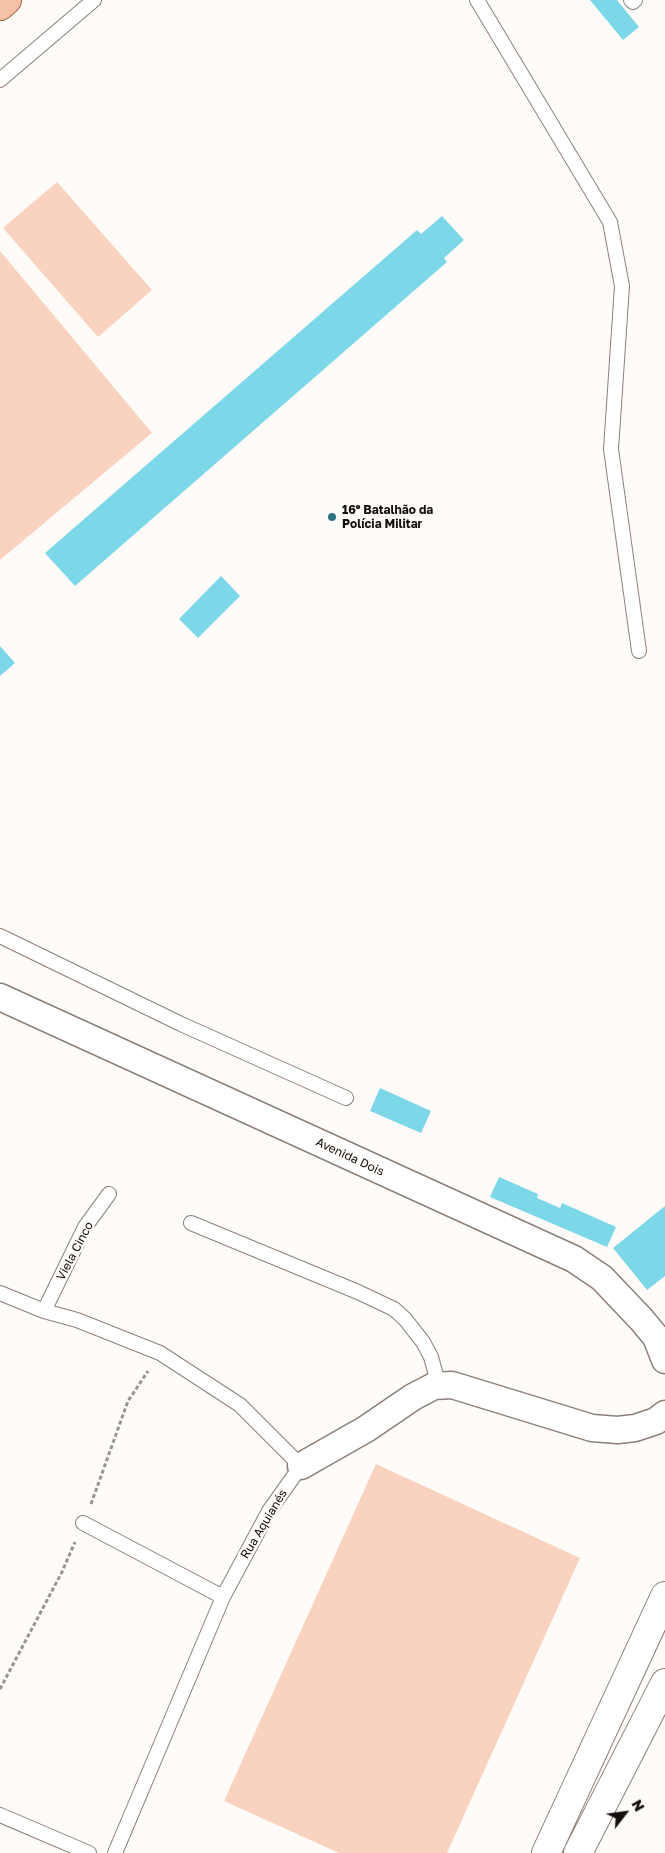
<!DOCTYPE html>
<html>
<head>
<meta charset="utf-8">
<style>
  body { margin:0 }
  #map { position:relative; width:665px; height:1853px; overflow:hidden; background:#fefbf9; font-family:"Golos Text",sans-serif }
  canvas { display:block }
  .north { position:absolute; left:600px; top:1788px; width:50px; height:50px; -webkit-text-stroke:4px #fefbf9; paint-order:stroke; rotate:60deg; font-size:14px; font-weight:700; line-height:20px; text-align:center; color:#140f0c }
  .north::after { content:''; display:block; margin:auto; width:18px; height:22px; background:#140f0c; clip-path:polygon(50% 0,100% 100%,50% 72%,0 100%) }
</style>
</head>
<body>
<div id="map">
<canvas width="665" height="1853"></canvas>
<div class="north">N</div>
</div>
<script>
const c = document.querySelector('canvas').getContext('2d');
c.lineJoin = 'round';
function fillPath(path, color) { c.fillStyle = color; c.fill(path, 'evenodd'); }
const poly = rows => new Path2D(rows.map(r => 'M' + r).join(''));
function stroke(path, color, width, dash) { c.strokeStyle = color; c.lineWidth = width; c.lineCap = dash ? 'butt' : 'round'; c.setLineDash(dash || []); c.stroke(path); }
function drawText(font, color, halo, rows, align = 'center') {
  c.font = font + ' "Golos Text",sans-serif'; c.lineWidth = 5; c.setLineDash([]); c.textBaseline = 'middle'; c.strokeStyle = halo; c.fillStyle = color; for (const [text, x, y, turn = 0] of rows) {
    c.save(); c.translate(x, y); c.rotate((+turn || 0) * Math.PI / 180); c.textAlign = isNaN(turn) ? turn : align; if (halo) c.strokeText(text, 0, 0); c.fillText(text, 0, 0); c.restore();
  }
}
fillPath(poly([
  [57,182,152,290,98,337,3,228],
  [0,251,152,433,0,560],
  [376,1464,580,1558,447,1853,339,1853,224,1801]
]), '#fad3c0');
fillPath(poly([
  [590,0,617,0,639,27,623,40],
  [442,216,464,240,444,258,447,262,75,586,45,553,417,230,421,234],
  [221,576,240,596,198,638,179,619],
  [0,646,15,663,0,676],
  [380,1088,431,1111,421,1133,370,1111],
  [499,1177,538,1194,537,1198,560,1208,562,1203,616,1227,607,1247,490,1197],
  [665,1206,665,1276,647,1290,613,1248]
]), '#7cd7e9');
const lane = poly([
  [477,0,610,222,622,286,611,449,639,651],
  [631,0,633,2,635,0],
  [0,80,94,0],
  [0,936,181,1024,346,1098],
  [191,1223,358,1292,394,1309,405,1319,423,1342,431,1357,439,1386],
  [0,1293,44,1311,77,1320,160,1353,240,1405,301,1466,269,1511,223,1597,115,1853],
  [44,1311,85,1227,109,1194],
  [83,1523,223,1597],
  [0,1815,89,1853]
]);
const street = poly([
  [0,997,574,1259,602,1278,641,1319,656,1337,665,1360],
  [301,1466,366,1429,413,1397,434,1386,452,1385,592,1428,618,1430,635,1428,656,1421,665,1414]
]);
const secondary = poly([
  [546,1853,665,1596],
  [578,1853,665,1683]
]);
const primary = poly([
  [0,6,7,0]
]);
stroke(lane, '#8d7f78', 16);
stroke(street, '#8d7f78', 29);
stroke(secondary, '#8d7f78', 30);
stroke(primary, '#a2694b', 30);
stroke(poly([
  [91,1504,128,1401,148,1371],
  [0,1689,62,1572,75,1542]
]), '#989492', 3, [4, 2.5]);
stroke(lane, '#fff', 14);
stroke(street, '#fff', 26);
stroke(secondary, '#fff', 28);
stroke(primary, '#f5c2a7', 28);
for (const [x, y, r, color] of [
  [332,517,5,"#2b727f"]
]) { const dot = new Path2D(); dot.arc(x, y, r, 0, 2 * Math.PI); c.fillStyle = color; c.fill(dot); stroke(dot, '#fefbf9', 2); }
drawText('bold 12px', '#140f0c', '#fefbf9', [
  ["16º Batalhão da",342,510],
  ["Polícia Militar",342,524]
], 'left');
drawText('12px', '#140f0c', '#fefbf9', [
  ["Avenida Dois",350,1157,25],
  ["Viela Cinco",75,1251,-62],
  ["Rua Aquianés",264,1524,-59]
]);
</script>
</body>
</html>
